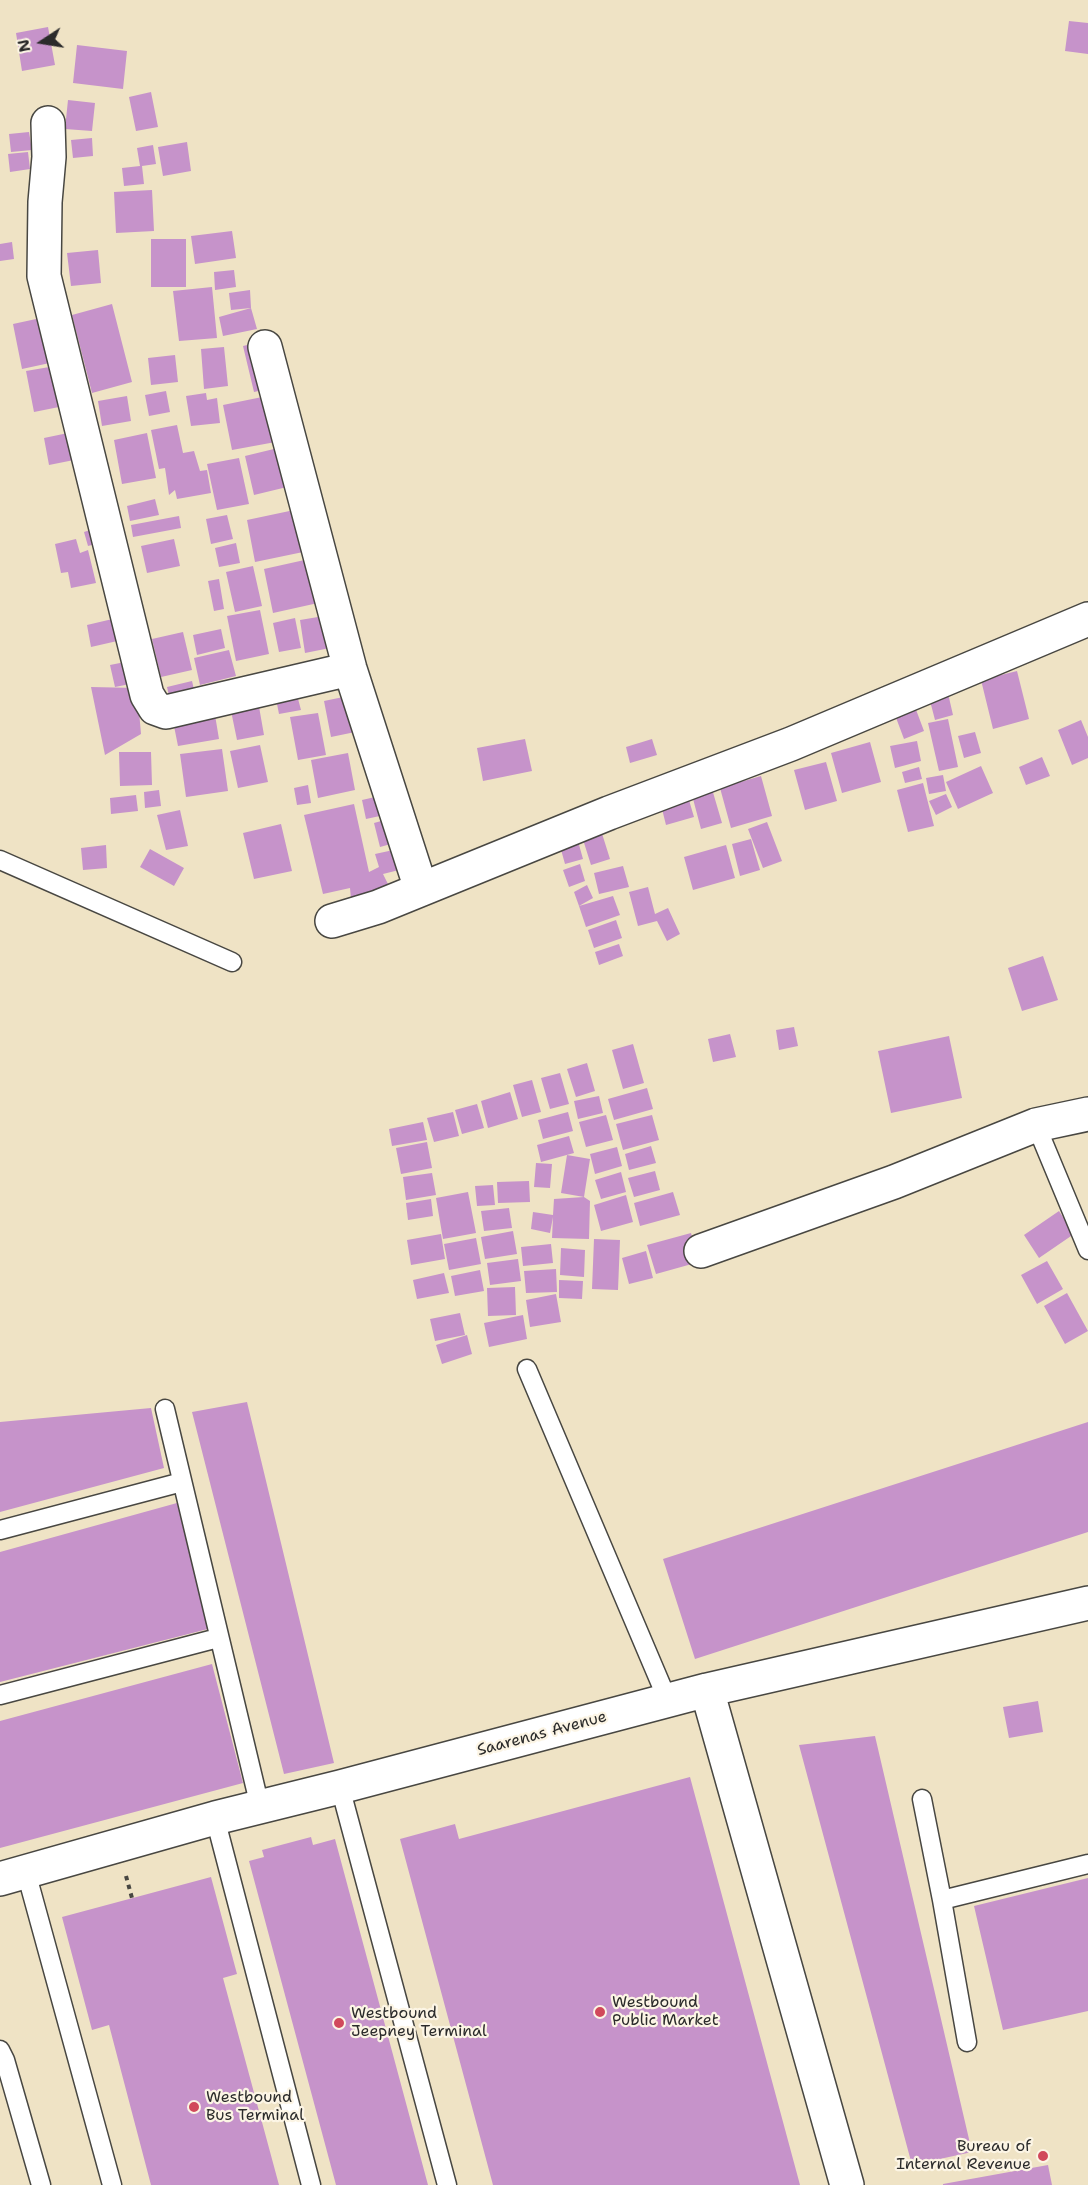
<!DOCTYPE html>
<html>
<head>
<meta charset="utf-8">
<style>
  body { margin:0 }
  #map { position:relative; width:1088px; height:2185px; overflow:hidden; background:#efe3c5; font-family:"Shantell Sans",sans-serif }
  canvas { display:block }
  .north { position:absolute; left:12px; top:12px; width:60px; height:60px; -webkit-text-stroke:4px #fcf5e5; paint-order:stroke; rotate:258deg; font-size:16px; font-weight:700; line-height:24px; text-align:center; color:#2b2b2b }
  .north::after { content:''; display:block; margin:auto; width:21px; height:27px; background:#2b2b2b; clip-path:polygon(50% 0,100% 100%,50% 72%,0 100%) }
</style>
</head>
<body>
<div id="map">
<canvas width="1088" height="2185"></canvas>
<div class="north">N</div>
</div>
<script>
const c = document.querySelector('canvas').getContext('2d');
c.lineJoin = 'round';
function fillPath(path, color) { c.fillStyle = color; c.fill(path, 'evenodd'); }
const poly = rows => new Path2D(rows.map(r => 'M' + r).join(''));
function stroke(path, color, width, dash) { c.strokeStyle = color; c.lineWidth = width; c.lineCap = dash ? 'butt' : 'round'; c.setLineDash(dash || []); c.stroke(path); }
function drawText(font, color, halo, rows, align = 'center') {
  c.font = font + ' "Shantell Sans",sans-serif'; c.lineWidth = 4.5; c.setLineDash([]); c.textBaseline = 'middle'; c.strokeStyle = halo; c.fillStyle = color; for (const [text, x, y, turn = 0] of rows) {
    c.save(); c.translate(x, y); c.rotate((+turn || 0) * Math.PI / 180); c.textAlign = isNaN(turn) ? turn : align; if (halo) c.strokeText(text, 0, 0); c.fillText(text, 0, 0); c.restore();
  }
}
fillPath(poly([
  [1069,21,1088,23,1088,54,1065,51],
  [48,27,55,65,22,71,16,33],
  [77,45,127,51,123,89,73,83],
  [151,92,158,127,136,131,129,97],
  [68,100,95,103,92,131,65,129],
  [29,132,32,150,11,152,9,134],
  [92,138,93,156,73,158,71,140],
  [187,142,191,171,163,176,158,147],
  [153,145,156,164,142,166,144,184,124,186,122,168,140,166,137,148],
  [28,152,30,169,10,172,8,154],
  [152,190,154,231,116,233,114,192],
  [232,231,236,258,195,264,191,236],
  [151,239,186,239,186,287,151,287],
  [12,242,14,259,0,261,0,244],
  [98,250,101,283,71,286,67,253],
  [234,270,236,287,215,290,214,272],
  [212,287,217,338,179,341,173,291],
  [250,290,251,308,231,310,229,293],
  [112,304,132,382,92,393,72,315],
  [251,308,257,329,223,336,219,317],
  [50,316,59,361,22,369,13,324],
  [260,342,272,388,254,392,243,346],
  [224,347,228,386,204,389,201,349],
  [175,355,178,382,151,385,148,358],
  [61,365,69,405,34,412,26,371],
  [166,391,170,412,149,416,145,395],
  [206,393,207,400,217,398,220,423,191,426,186,396],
  [272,395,281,441,232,450,223,405],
  [127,396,131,421,102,426,98,401],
  [177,425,183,453,194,451,200,471,207,470,211,493,177,499,175,490,169,495,165,468,159,469,151,430],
  [68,433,74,460,49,465,44,438],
  [147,433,156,478,122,484,114,440],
  [278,448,287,487,254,495,245,456],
  [239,458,249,504,217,510,207,464],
  [155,499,159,515,130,521,127,506],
  [299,509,308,551,255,562,247,520],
  [227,515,233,539,211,544,206,519],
  [179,516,181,528,133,537,131,525],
  [99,527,103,542,88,546,84,532],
  [76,539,80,553,88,550,96,583,71,588,68,572,61,573,55,544],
  [174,539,180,566,147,573,141,546],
  [236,543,240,563,219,567,215,548],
  [309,559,318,603,273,613,264,569],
  [253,566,262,606,235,612,226,572],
  [219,579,224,609,214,611,208,581],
  [260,610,269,654,236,661,227,616],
  [330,615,335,647,305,653,300,620],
  [121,617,126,639,91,647,87,625],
  [295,618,301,648,279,652,273,623],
  [221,629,225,648,197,655,193,635],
  [183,632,192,670,161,677,152,639],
  [229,650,236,676,200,685,194,658],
  [130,661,135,683,115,687,110,665],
  [1017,671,1029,719,993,729,981,680],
  [192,681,196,698,171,704,167,687],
  [91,687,137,688,141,734,105,755],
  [947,689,953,715,935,720,928,693],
  [297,695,301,710,279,714,276,699],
  [353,695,360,731,331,737,324,701],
  [912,699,924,731,904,739,892,707],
  [258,701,264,735,237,740,230,706],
  [214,709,219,739,178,746,172,716],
  [318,713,326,755,298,760,290,717],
  [948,719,958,767,939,771,928,723],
  [1081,720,1088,737,1088,758,1072,765,1058,730],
  [975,732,981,753,964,758,958,736],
  [525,739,532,771,483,781,477,748],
  [652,739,657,755,630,763,626,747],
  [917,741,921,761,895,768,890,746],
  [870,742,881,782,842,793,831,753],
  [260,745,268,782,238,788,230,751],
  [222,749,228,791,186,797,180,754],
  [119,752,151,752,152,785,120,786],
  [348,753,355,790,318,798,311,760],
  [1042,757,1050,776,1026,785,1019,767],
  [826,762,837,801,805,810,794,770],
  [981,766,993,793,958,809,946,782],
  [919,767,922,779,905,783,902,772],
  [943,775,946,791,929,794,926,778],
  [761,776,772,816,731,828,720,788],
  [923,783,934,826,908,832,897,790],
  [308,785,311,803,297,805,294,788],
  [712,789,722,823,701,829,692,795],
  [159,790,161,806,145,808,144,792],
  [686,790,694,817,666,825,659,797],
  [946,794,952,807,936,815,929,801],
  [136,795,138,811,111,814,110,798],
  [384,795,389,814,366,819,362,800],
  [354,804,369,872,379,867,375,854,398,849,403,869,383,874,390,888,351,899,350,888,323,894,304,815],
  [180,810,188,846,166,850,157,815],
  [392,818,398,842,380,847,374,823],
  [767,822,782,861,763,868,748,829],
  [281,824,292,871,254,879,243,833],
  [599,824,610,859,591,865,580,830],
  [576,834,583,859,565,864,558,839],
  [751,839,760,870,740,876,732,844],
  [106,845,107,868,83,870,81,848],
  [726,845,735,878,693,890,684,857],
  [150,849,184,868,174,886,140,867],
  [580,864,585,881,569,887,563,870],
  [623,866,629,887,599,894,594,873],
  [587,885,593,898,579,906,574,892],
  [648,887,655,914,668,908,680,934,667,941,657,921,638,926,629,892],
  [613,896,620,915,586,927,579,906],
  [616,920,622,938,594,948,588,930],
  [619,944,623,956,599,965,595,952],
  [1043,956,1058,1000,1022,1011,1008,968],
  [794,1027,798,1046,779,1050,776,1030],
  [730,1034,736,1057,713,1062,708,1039],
  [949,1036,962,1098,891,1113,878,1051],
  [633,1044,644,1083,623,1089,612,1050],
  [587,1063,595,1091,576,1097,567,1069],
  [560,1073,569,1104,550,1109,541,1078],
  [532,1080,541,1112,522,1117,513,1085],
  [647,1088,653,1109,614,1120,608,1099],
  [510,1092,518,1119,488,1128,481,1101],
  [599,1096,603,1113,578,1119,574,1101],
  [477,1104,484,1128,462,1134,455,1110],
  [453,1112,459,1136,434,1142,427,1118],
  [568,1112,573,1131,543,1139,538,1120],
  [606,1115,613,1140,586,1147,579,1122],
  [652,1115,659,1140,623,1150,616,1124],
  [423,1122,427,1140,392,1146,389,1129],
  [569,1136,574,1153,541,1162,537,1145],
  [427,1142,432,1168,401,1174,396,1148],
  [651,1146,656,1163,629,1170,625,1154],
  [617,1147,622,1166,595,1174,590,1154],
  [567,1155,590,1159,584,1197,590,1201,589,1239,552,1238,553,1217,550,1233,531,1229,533,1212,553,1215,554,1199,584,1197,561,1193],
  [536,1163,552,1164,550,1188,534,1187],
  [655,1171,660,1190,634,1197,628,1178],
  [621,1172,626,1192,601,1199,595,1180],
  [432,1173,436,1195,406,1200,403,1177],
  [529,1181,530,1202,498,1203,497,1182],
  [493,1185,495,1205,477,1206,475,1186],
  [468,1192,476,1233,443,1239,436,1198],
  [673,1192,680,1215,640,1226,634,1203],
  [626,1195,633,1222,601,1231,594,1205],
  [431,1199,433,1216,408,1220,406,1203],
  [509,1208,512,1228,484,1231,481,1211],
  [1059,1211,1074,1234,1039,1258,1024,1235],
  [513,1231,517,1254,485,1259,481,1237],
  [691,1233,699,1262,656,1274,647,1245],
  [441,1234,445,1259,411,1265,407,1240],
  [476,1238,481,1264,449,1270,444,1244],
  [594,1239,620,1240,618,1290,592,1289],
  [551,1244,553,1263,523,1266,521,1247],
  [561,1248,585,1250,584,1277,560,1275],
  [646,1251,653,1278,629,1284,622,1258],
  [518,1259,521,1281,490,1285,487,1263],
  [1047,1261,1063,1289,1037,1304,1021,1275],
  [556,1269,557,1292,526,1293,524,1271],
  [480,1270,484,1291,455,1296,451,1276],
  [444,1273,449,1293,417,1299,413,1280],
  [559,1280,583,1281,582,1299,559,1298],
  [515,1287,516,1315,488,1316,487,1288],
  [1067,1293,1088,1331,1065,1344,1044,1306],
  [556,1294,561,1322,530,1327,526,1300],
  [460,1313,465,1335,435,1341,430,1319],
  [523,1315,527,1339,489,1347,484,1323],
  [467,1335,472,1354,442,1364,436,1345],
  [247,1402,334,1763,284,1774,192,1412],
  [151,1408,164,1468,0,1512,0,1422],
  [1088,1422,1088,1532,695,1659,663,1559],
  [177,1503,208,1629,0,1682,0,1552],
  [212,1664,243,1783,0,1848,0,1721],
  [1038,1701,1043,1732,1009,1738,1003,1707],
  [875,1736,972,2152,912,2165,799,1745],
  [690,1777,800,2185,493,2185,400,1839,455,1824,459,1839],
  [311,1837,313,1845,335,1839,428,2185,336,2185,249,1861,264,1857,262,1850],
  [211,1877,237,1974,223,1978,279,2185,151,2185,109,2025,92,2030,62,1917],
  [1088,1878,1088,2011,1003,2030,974,1906],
  [1048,2165,1052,2185,943,2185,943,2184]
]), '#c693ca');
const lane = poly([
  [0,860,232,962],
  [1036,1125,1088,1250],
  [527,1369,668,1701],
  [165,1409,260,1807],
  [0,1530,182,1482],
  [0,1695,218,1638],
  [340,1787,447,2185],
  [922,1799,942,1900],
  [215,1818,311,2185],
  [26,1872,112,2185],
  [967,2042,942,1900,1088,1864],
  [0,2050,5,2060,41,2185]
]);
const street = poly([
  [48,123,49,157,45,202,44,276,147,695,155,708,166,712,350,669],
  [265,347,350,669,421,889],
  [332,921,378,907,609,813,791,744,1088,619],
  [701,1251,894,1182,1036,1125,1088,1114]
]);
const secondary = poly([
  [707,1690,847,2185],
  [0,1879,215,1818,340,1787,707,1690,1088,1603]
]);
stroke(lane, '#484742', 21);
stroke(street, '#484742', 36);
stroke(secondary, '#484742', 36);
stroke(poly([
  [126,1876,132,1898]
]), '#484742', 4, [4.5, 4.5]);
stroke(lane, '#fff', 18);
stroke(street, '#fff', 33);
stroke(secondary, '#fff', 33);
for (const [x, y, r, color] of [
  [600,2012,6,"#d1495b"],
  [339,2023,6,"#d1495b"],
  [194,2107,6,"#d1495b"],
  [1043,2156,6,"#d1495b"]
]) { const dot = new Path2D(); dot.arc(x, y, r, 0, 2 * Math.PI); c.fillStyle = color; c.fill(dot); stroke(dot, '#fcf5e5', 2); }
drawText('16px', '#2b2b2b', '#fcf5e5', [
  ["Saarenas Avenue",542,1734,-15]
]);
drawText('16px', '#2b2b2b', '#fcf5e5', [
  ["Westbound",612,2003],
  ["Public Market",612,2021],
  ["Westbound",351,2014],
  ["Jeepney Terminal",351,2032],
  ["Westbound",206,2098],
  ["Bus Terminal",206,2116],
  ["Bureau of",1031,2147,"right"],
  ["Internal Revenue",1031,2165,"right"]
], 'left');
</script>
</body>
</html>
